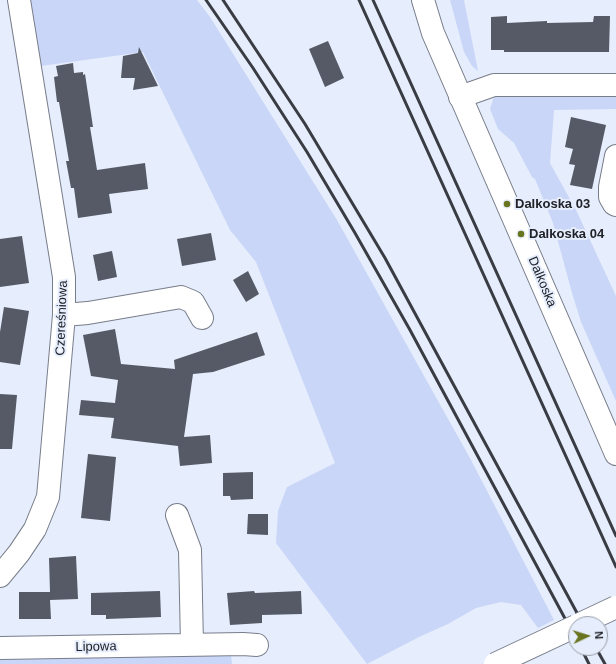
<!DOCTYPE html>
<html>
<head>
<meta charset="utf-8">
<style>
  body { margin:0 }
  #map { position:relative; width:616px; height:664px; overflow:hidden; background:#e6edfc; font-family:Arial,sans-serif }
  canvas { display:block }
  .north { position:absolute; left:568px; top:616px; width:40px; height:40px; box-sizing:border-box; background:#e6edfc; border:1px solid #979ca7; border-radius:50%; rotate:86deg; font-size:11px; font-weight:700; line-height:16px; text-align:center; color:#202228 }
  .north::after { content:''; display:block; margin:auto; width:14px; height:18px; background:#69741f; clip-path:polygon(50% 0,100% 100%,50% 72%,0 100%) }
</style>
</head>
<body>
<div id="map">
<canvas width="616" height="664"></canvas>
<div class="north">N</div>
</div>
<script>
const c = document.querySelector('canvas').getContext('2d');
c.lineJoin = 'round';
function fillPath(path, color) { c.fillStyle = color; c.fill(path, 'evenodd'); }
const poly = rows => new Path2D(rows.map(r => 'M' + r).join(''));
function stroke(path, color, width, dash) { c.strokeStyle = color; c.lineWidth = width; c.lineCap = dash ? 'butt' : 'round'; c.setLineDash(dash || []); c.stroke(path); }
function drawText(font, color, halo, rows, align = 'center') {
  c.font = font + ' Arial,sans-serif'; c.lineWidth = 4; c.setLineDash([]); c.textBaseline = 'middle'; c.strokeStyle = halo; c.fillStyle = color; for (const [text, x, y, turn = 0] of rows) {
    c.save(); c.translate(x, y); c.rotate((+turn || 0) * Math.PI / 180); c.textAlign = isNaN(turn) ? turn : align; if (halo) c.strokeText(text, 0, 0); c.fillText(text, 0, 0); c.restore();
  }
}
fillPath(poly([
  [30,0,197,0,210,17,337,220,471,460,554,620,538,628,521,605,501,602,476,608,448,624,419,637,367,664,276,543,278,511,287,487,335,463,256,262,230,230,143,52,41,66],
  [450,0,464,0,478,71,472,66,464,52],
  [495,94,616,95,616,109,554,110,550,163,577,212,616,296,616,401,581,322,572,293,553,223,535,179,532,177,514,143,498,129,490,109],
  [231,655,232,664,0,664,0,657]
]), '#c9d6f7');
fillPath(poly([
  [507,16,507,23,547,21,547,23,593,22,594,16,610,16,609,52,504,52,504,50,491,50,491,17],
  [328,41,344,78,325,87,309,49],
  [139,47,158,86,133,90,135,78,121,78,123,56,138,53],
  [73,63,74,73,83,72,83,75,85,74,93,127,90,127,97,170,145,163,148,189,109,194,112,213,78,218,74,188,71,188,66,161,69,161,59,102,57,102,54,77,58,76,56,66],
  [571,117,606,125,592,189,570,185,575,165,569,164,573,149,565,147],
  [211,233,216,260,182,266,177,239],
  [22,236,29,283,0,287,0,239],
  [112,251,117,277,98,281,93,255],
  [248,271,259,294,246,302,233,280],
  [4,307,29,311,20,365,0,362,0,332],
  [115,329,121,364,175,369,174,360,257,332,265,355,213,372,193,374,184,437,210,435,212,463,180,466,178,446,111,438,114,418,79,415,81,400,115,403,118,380,91,376,83,335],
  [0,394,17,395,12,449,0,449],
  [88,454,116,457,110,521,81,518],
  [253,472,253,499,231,500,230,496,223,496,223,473],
  [248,514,268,514,268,535,247,534],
  [76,556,78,599,50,600,51,619,19,619,19,592,50,592,49,558],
  [160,591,161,617,106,619,106,615,91,615,91,593],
  [254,591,255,593,301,591,302,614,262,615,262,623,230,625,227,593]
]), '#555a66');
const street = poly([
  [460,97,494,85,616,85],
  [616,156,610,187,610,197,614,204,616,205],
  [64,315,88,313,181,297,193,302,202,318],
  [177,515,190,550,192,645],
  [0,576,19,553,35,529,48,497,64,315,64,277,19,0],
  [0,648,243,644,257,645]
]);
const secondary = poly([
  [423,0,433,33,616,454]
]);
stroke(street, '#787d8a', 24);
stroke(secondary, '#787d8a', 24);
stroke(street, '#fff', 22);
stroke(secondary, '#fff', 22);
stroke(poly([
  [206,0,253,68,307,152,355,233,410,330,576,639],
  [223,0,305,124,385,258,583,624],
  [359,0,616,567],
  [373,0,616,536],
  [581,648,589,664],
  [596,648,605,664]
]), '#393c43', 3);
const primaryBridge = poly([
  [580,624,616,607],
  [495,664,576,626]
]);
stroke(primaryBridge, '#787d8a', 24, []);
stroke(primaryBridge, '#fff', 22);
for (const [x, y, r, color] of [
  [507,204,4,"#69741f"],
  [521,234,4,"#69741f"]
]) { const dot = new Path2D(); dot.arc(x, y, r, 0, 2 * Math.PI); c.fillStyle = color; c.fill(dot); stroke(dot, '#e6edfc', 1.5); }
drawText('bold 13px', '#202228', '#e6edfc', [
  ["Dalkoska 03",515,204],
  ["Dalkoska 04",529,234]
], 'left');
drawText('13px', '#202228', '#e6edfc', [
  ["Dalkoska",542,282,67],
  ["Czereśniowa",62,318,-88],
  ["Lipowa",96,647,-1]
]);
</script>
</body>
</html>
